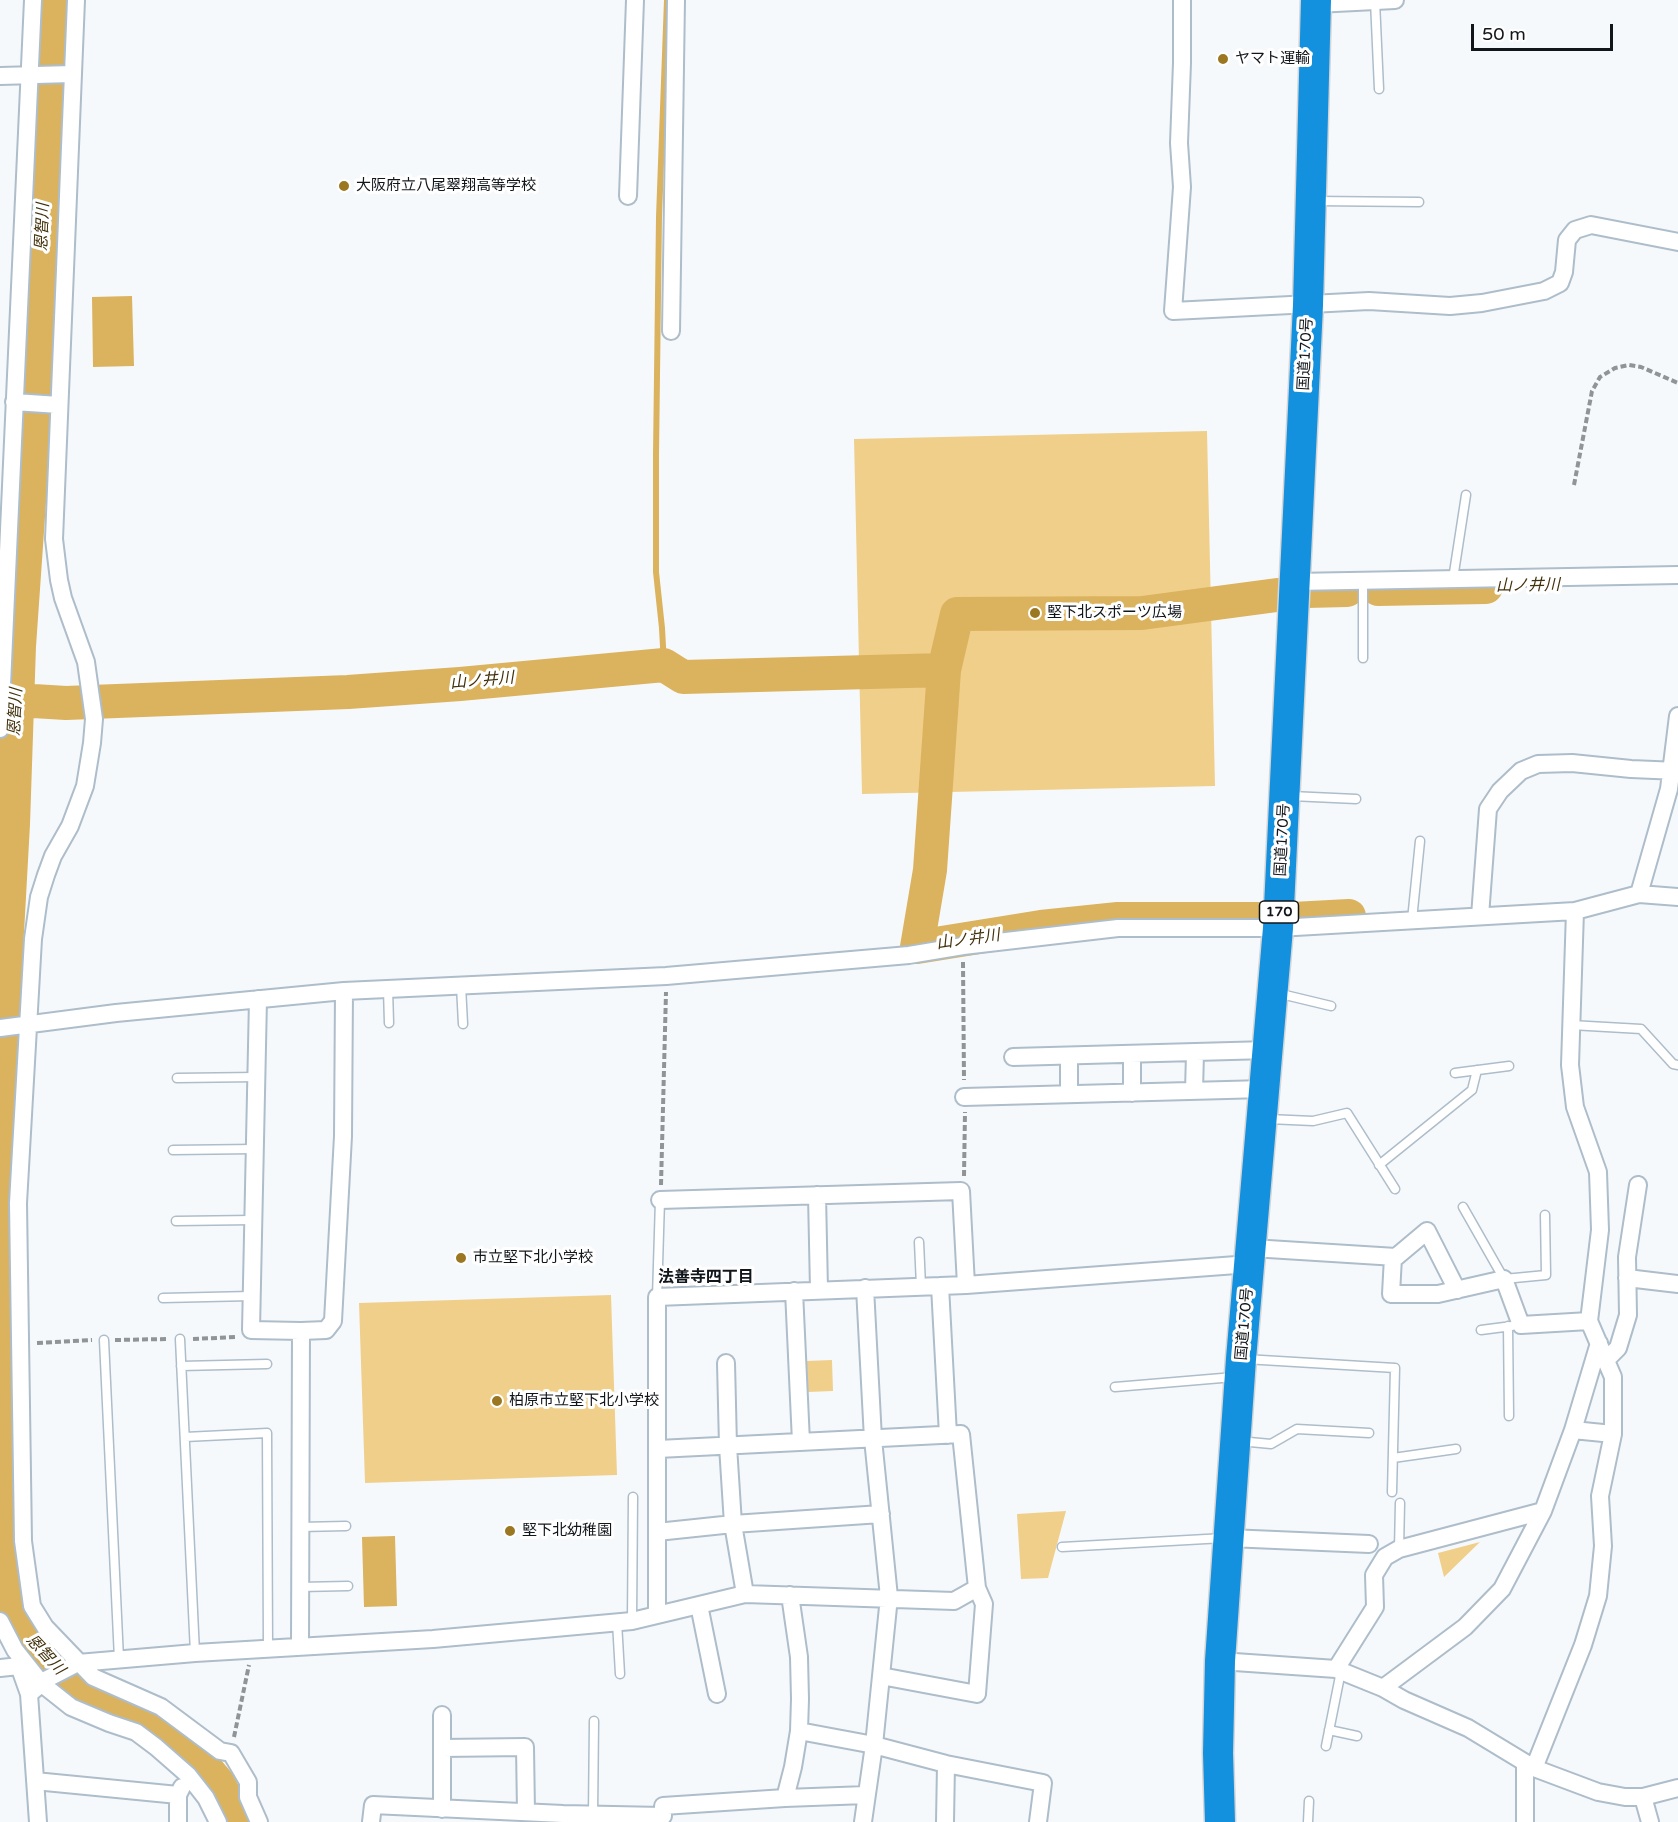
<!DOCTYPE html>
<html>
<head>
<meta charset="utf-8">
<style>
  body { margin:0 }
  #map { position:relative; width:1678px; height:1822px; overflow:hidden; background:#f6f9fc; font-family:"Varela Round",sans-serif }
  canvas { display:block }
  .scale { position:absolute; left:1471px; top:24px; width:142px; height:27px; box-sizing:border-box; border:3px solid #11161b; border-top:0; padding-left:8px; font-size:18px; line-height:21px; white-space:nowrap; color:#11161b; -webkit-text-stroke:4px #fff; paint-order:stroke }
</style>
</head>
<body>
<div id="map">
<canvas width="1678" height="1822"></canvas>
<div class="scale">50 m</div>
</div>
<script>
const c = document.querySelector('canvas').getContext('2d');
c.lineJoin = 'round';
function fillPath(path, color) { c.fillStyle = color; c.fill(path, 'evenodd'); }
const poly = rows => new Path2D(rows.map(r => 'M' + r).join(''));
function stroke(path, color, width, dash) { c.strokeStyle = color; c.lineWidth = width; c.lineCap = dash ? 'butt' : 'round'; c.setLineDash(dash || []); c.stroke(path); }
function drawText(font, color, halo, rows, align = 'center') {
  c.font = font + ' "Varela Round","Noto Sans JP",sans-serif'; c.lineWidth = 6; c.setLineDash([]); c.textBaseline = 'middle'; c.strokeStyle = halo; c.fillStyle = color; for (const [text, x, y, turn = 0] of rows) {
    c.save(); c.translate(x, y); c.rotate((+turn || 0) * Math.PI / 180); c.textAlign = isNaN(turn) ? turn : align; if (halo) c.strokeText(text, 0, 0); c.fillText(text, 0, 0); c.restore();
  }
}
fillPath(poly([
  [1207,431,1215,786,862,794,854,439],
  [611,1295,617,1475,365,1483,359,1303],
  [832,1360,833,1391,808,1392,806,1361],
  [1066,1511,1048,1578,1021,1579,1017,1514],
  [1480,1542,1444,1577,1438,1553]
]), '#f0cf8b');
fillPath(poly([
  [132,296,134,366,93,367,92,297],
  [395,1536,397,1606,364,1607,362,1537]
]), '#dbb25d');
stroke(poly([
  [664,665,662,628,656,572,656,455,659,217,667,0],
  [2,701,17,700]
]), '#dbb25d', 6);
stroke(poly([
  [53,0,38,373,19,646,13,824,2,1023,4,1383,8,1555,14,1603,26,1638,51,1666,92,1697,142,1715,186,1745,218,1783,239,1822],
  [1378,589,1486,587],
  [1306,591,1347,590],
  [17,700,66,703,348,692,460,684,664,665,683,677,944,670],
  [1262,919,1118,919,1041,927,917,947,930,870,944,670,957,614,1142,613,1277,595],
  [1293,919,1349,916]
]), '#dbb25d', 34);
const lane = poly([
  [1375,1,1379,89],
  [1314,201,1419,202],
  [1453,579,1466,495],
  [1363,580,1363,658],
  [1291,796,1356,799],
  [1412,920,1420,841],
  [461,986,463,1024],
  [388,989,389,1023],
  [1277,993,1331,1006],
  [1571,1025,1641,1029,1673,1064,1678,1065],
  [1455,1073,1509,1066],
  [177,1078,257,1077],
  [1268,1119,1313,1121,1347,1113,1395,1189],
  [173,1150,255,1149],
  [1379,1165,1472,1090,1477,1070],
  [1463,1207,1504,1279,1546,1275,1545,1215],
  [176,1221,253,1220],
  [919,1242,921,1286],
  [657,1297,660,1200],
  [163,1298,251,1296],
  [1508,1326,1509,1416],
  [1481,1330,1512,1326],
  [180,1339,195,1653],
  [104,1340,119,1659],
  [1245,1359,1395,1368,1392,1492],
  [181,1366,267,1364],
  [1115,1387,1234,1377],
  [185,1437,267,1433,268,1648],
  [1239,1441,1271,1444,1297,1429,1369,1433],
  [1393,1458,1456,1449],
  [300,1527,346,1526],
  [1062,1547,1224,1538],
  [1399,1549,1400,1503],
  [300,1587,348,1586],
  [632,1621,633,1497],
  [617,1622,620,1674],
  [1329,1730,1357,1736],
  [1326,1746,1341,1671],
  [593,1815,594,1721],
  [1308,1822,1309,1801]
]);
const street = poly([
  [76,0,54,539,59,580,63,598,86,662,94,719,92,743,85,786,70,826,53,856,46,875,39,897,33,939,18,1203,23,1541,32,1606,45,1627,93,1677,161,1707,220,1751,231,1753,248,1782,248,1797,259,1822],
  [1182,0,1182,63,1179,143,1182,187,1173,311,1369,301,1450,306,1482,303,1544,291,1560,283,1564,272,1567,240,1575,230,1591,225,1678,242],
  [1316,4,1395,0],
  [0,76,72,74],
  [628,196,635,0],
  [671,331,676,0],
  [14,402,59,405],
  [1294,582,1678,575],
  [0,729,33,0],
  [1639,894,1669,789,1678,716],
  [1480,916,1488,809,1500,791,1521,771,1538,764,1572,763,1631,769,1678,771],
  [258,999,251,1330,301,1331],
  [0,1028,116,1013,344,991,666,976,909,955,963,946,1118,928,1278,928,1575,911,1639,894,1678,897],
  [1069,1056,1069,1094],
  [1013,1057,1268,1050],
  [1194,1091,1195,1053],
  [1132,1093,1132,1054],
  [964,1097,1264,1089],
  [817,1195,819,1290],
  [1252,1248,1396,1257,1427,1231,1457,1290],
  [1393,1257,1391,1294,1438,1294,1504,1279,1521,1325,1589,1321],
  [1627,1278,1678,1284],
  [966,1285,1250,1264],
  [940,1286,948,1435],
  [794,1291,801,1442],
  [1606,1360,1618,1348,1628,1315,1627,1257,1638,1185],
  [726,1363,728,1446,733,1524,745,1594],
  [1573,1430,1613,1434],
  [657,1532,733,1524,881,1514],
  [1229,1538,1369,1544],
  [699,1605,717,1694],
  [657,1615,657,1297,966,1285,961,1191,660,1200],
  [0,1621,15,1650,42,1684,71,1707,109,1723,136,1732,156,1747,188,1775,206,1798,218,1822],
  [300,1646,301,1331,326,1330,333,1321,343,1136,344,991],
  [1220,1661,1336,1669,1383,1688,1404,1700,1468,1728,1534,1768,1598,1792,1625,1797,1643,1797,1678,1788],
  [0,1668,19,1666,29,1694,38,1822],
  [1336,1669,1375,1607,1374,1575,1385,1557,1399,1549,1543,1511],
  [881,1676,977,1694,984,1604,977,1588],
  [1383,1688,1465,1627,1502,1589,1543,1511,1573,1430,1599,1343],
  [29,1694,47,1679,78,1663,195,1653,433,1639,632,1621,745,1594,954,1601,977,1588,961,1434,658,1449],
  [799,1731,874,1745,946,1764,1043,1783,1038,1822],
  [442,1748,525,1747,526,1812],
  [1525,1763,1525,1822],
  [1534,1768,1583,1645,1598,1596,1603,1546,1600,1496,1613,1434,1613,1377,1589,1321,1600,1230,1598,1172,1575,1107,1570,1065,1575,911],
  [35,1781,178,1795],
  [1643,1797,1650,1822],
  [785,1798,793,1767,799,1731,800,1699,799,1657,790,1595],
  [442,1809,442,1715],
  [178,1822,178,1795,182,1787],
  [371,1822,373,1805,563,1814,663,1816,663,1806,785,1798,866,1795],
  [863,1822,874,1745,889,1597,873,1439,865,1288],
  [945,1822,946,1764]
]);
const highway = poly([
  [1220,1822,1218,1753,1220,1661,1241,1359,1278,928,1308,305,1316,0]
]);
stroke(lane, '#aebdca', 11);
stroke(street, '#aebdca', 20);
stroke(highway, '#d4d5d6', 33);
stroke(poly([
  [1574,485,1592,391,1600,377,1615,368,1629,365,1641,367,1678,383],
  [963,962,964,1080],
  [964,1176,965,1112],
  [661,1185,666,992],
  [193,1339,236,1337],
  [115,1340,167,1339],
  [37,1343,92,1340],
  [234,1737,249,1665]
]), '#909497', 4, [6, 3]);
stroke(lane, '#fff', 8);
stroke(street, '#fff', 16);
stroke(highway, '#1390de', 30);
for (const [x, y, r, color] of [
  [1223,59,6,"#9b7722"],
  [344,186,6,"#9b7722"],
  [1035,613,6,"#9b7722"],
  [461,1258,6,"#9b7722"],
  [497,1401,6,"#9b7722"],
  [510,1531,6,"#9b7722"]
]) { const dot = new Path2D(); dot.arc(x, y, r, 0, 2 * Math.PI); c.fillStyle = color; c.fill(dot); stroke(dot, '#fff', 2); }
for (const [x, y, w] of [
  [1279,912,39]
]) { const box = new Path2D(); box.roundRect(x - w / 2, y - 11, w, 22, 4.5); c.fillStyle = '#fff'; c.fill(box); stroke(box, '#11161b', 1.5); }
drawText('bold 14px', '#11161b', null, [
  ["170",1279,912]
]);
drawText('15px', '#11161b', '#fff', [
  ["ヤマト運輸",1235,59],
  ["大阪府立八尾翠翔高等学校",356,186],
  ["堅下北スポーツ広場",1047,613],
  ["市立堅下北小学校",473,1258],
  ["柏原市立堅下北小学校",509,1401],
  ["堅下北幼稚園",522,1531]
], 'left');
drawText('15px', '#11161b', '#fff', [
  ["国道170号",1306,354,-87],
  ["国道170号",1283,840,-87],
  ["国道170号",1245,1324,-85]
]);
drawText('italic 16px', '#42310b', '#fff', [
  ["恩智川",43,227,-88],
  ["山ノ井川",1528,586,-1],
  ["山ノ井川",482,681,-5],
  ["恩智川",16,712,-87],
  ["山ノ井川",968,940,-8],
  ["恩智川",45,1655,47]
]);
drawText('bold 16px', '#11161b', '#fff', [
  ["法善寺四丁目",706,1278]
]);
</script>
</body>
</html>
